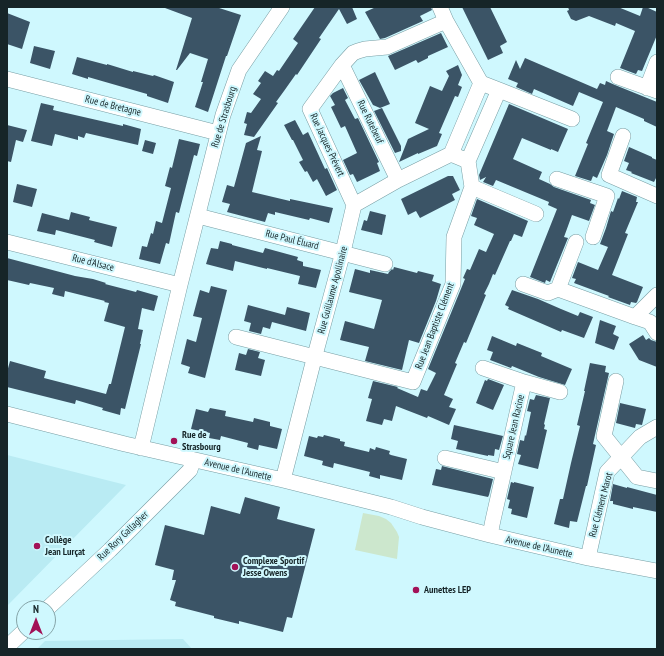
<!DOCTYPE html>
<html>
<head>
<meta charset="utf-8">
<style>
  body { margin:0 }
  #map { position:relative; width:664px; height:656px; overflow:hidden; background:#cff8fe; font-family:"PT Sans Narrow",sans-serif }
  canvas { display:block }
  .frame { position:absolute; inset:0; border:8px solid #162528; pointer-events:none }
  .north { position:absolute; left:16px; top:600px; width:40px; height:40px; box-sizing:border-box; background:#cff8fe; border:1px solid #85a4a8; border-radius:50%; rotate:0deg; font-size:11px; font-weight:700; line-height:16px; text-align:center; color:#162528 }
  .north::after { content:''; display:block; margin:auto; width:14px; height:18px; background:#a21157; clip-path:polygon(50% 0,100% 100%,50% 72%,0 100%) }
</style>
</head>
<body>
<div id="map">
<canvas width="664" height="656"></canvas>
<div class="frame"></div>
<div class="north">N</div>
</div>
<script>
const c = document.querySelector('canvas').getContext('2d');
c.lineJoin = 'round';
function fillPath(path, color) { c.fillStyle = color; c.fill(path, 'evenodd'); }
const poly = rows => new Path2D(rows.map(r => 'M' + r).join(''));
function stroke(path, color, width, dash) { c.strokeStyle = color; c.lineWidth = width; c.lineCap = dash ? 'butt' : 'round'; c.setLineDash(dash || []); c.stroke(path); }
function drawText(font, color, halo, rows, align = 'center') {
  c.font = font + ' "PT Sans Narrow",sans-serif'; c.lineWidth = 4; c.setLineDash([]); c.textBaseline = 'middle'; c.strokeStyle = halo; c.fillStyle = color; for (const [text, x, y, turn = 0] of rows) {
    c.save(); c.translate(x, y); c.rotate((+turn || 0) * Math.PI / 180); c.textAlign = isNaN(turn) ? turn : align; if (halo) c.strokeText(text, 0, 0); c.fillText(text, 0, 0); c.restore();
  }
}
fillPath(poly([
  [7,455,126,485,7,606],
  [183,639,192,649,37,649,45,641]
]), '#b9ebf3');
fillPath(poly([
  [363,513,379,516,386,519,391,523,397,532,399,537,397,559,355,550]
]), '#cce7cd');
fillPath(poly([
  [165,7,216,7,241,15,227,56,226,56,208,112,195,107,203,82,201,82,208,59,190,53,177,70,176,70,192,18,165,8],
  [315,7,352,7,357,19,347,24,339,9,319,38,321,39,297,75,296,74,284,91,276,102,278,103,254,137,244,135,247,124,244,123,247,112,251,113,261,99,253,94,261,83,258,81,265,71,273,76,277,70,279,71,298,43,293,39],
  [376,7,431,7,432,10,420,16,423,21,385,38,380,39,365,12],
  [462,7,490,7,507,42,500,46,503,53,488,60],
  [568,7,618,7,640,16,643,7,646,7,657,12,657,35,642,71,638,70,636,74,620,68,635,31,616,23,615,26,589,16,576,21,571,19,567,11,569,10],
  [7,13,30,22,22,49,7,44],
  [441,33,448,47,428,56,428,58,418,63,416,60,395,70,388,56],
  [34,46,55,51,50,69,30,63],
  [77,57,107,65,107,64,133,72,133,71,153,76,154,75,174,82,168,103,147,96,147,94,88,77,88,79,72,74],
  [525,58,597,89,600,83,605,85,606,81,615,85,657,102,657,127,644,121,644,119,616,107,607,131,614,134,607,155,597,178,593,176,591,181,575,176,588,144,586,143,603,102,579,92,573,106,534,89,532,94,516,87,518,83,508,79,516,60,520,69],
  [458,65,462,75,458,85,462,87,458,97,455,96,439,133,442,134,437,146,418,154,418,153,399,162,408,139,429,129,415,123,430,86,442,91,449,76,446,71],
  [375,72,390,104,380,108,373,105,359,80],
  [343,88,348,98,345,100,355,119,358,118,379,162,377,163,380,171,357,182,353,174,350,175,343,160,357,153,345,126,341,128,331,107,335,105,330,96,333,93],
  [41,103,54,106,53,110,123,126,123,124,141,129,138,145,86,133,84,138,78,136,78,140,55,134,52,146,31,141],
  [509,104,568,129,558,152,551,149,551,150,522,138,513,159,542,172,539,179,550,184,554,187,591,200,590,203,595,205,589,221,572,215,564,237,568,238,550,282,546,280,545,283,530,277,557,209,548,205,549,202,496,180,493,186,483,182,486,177,480,180,479,175],
  [382,108,401,146,401,151,395,153,374,111],
  [295,120,303,135,308,132,325,169,327,168,336,188,337,190,326,196,317,179,313,182,307,171,305,172,299,162,303,160,293,140,292,140,284,125],
  [7,125,27,130,23,142,16,140,11,162,7,161],
  [261,136,257,150,262,151,252,192,290,201,290,199,333,208,329,223,310,218,309,220,275,212,275,215,268,213,265,222,227,212,230,204,222,202,227,185,234,187,246,143],
  [179,139,200,144,197,156,194,155,179,213,176,212,169,244,166,243,160,264,139,259,142,246,147,247,151,233,153,234,156,221,162,223,171,188,165,186,170,167,172,168],
  [145,140,156,143,153,154,142,151],
  [629,147,652,157,652,158,657,160,657,176,654,182,631,173,632,172,626,170,629,163,624,161],
  [448,176,453,176,460,190,452,194,455,200,420,218,416,211,408,215,401,199],
  [17,184,37,189,32,207,13,202],
  [622,191,637,197,636,202,638,202,625,233,628,234,612,275,643,287,637,302,636,303,631,302,630,305,608,297,609,296,574,283,576,279,572,278,578,262,598,270,608,247,600,244,606,228,611,211,613,212,618,198,619,199],
  [477,199,528,221,522,237,514,234,511,241,510,241,495,275,493,274,489,284,484,294,486,295,466,343,464,342,455,363,457,364,444,395,453,399,449,407,456,409,449,425,428,416,427,418,396,406,392,421,384,419,382,425,366,421,372,399,368,398,373,381,398,387,397,388,418,397,421,389,427,391,436,373,428,369,465,279,463,278,467,269,470,270,479,249,486,252,494,234,474,225,477,218,471,216],
  [370,211,386,215,382,235,361,230,364,220,367,221],
  [71,212,90,217,89,220,117,227,112,247,94,242,95,240,56,230,55,235,37,231,42,213,69,220],
  [220,241,232,244,232,245,263,253,265,248,298,257,297,260,303,262,303,266,321,270,316,288,298,284,300,276,267,268,267,269,235,261,233,271,206,264,211,248,218,249],
  [7,258,75,276,93,279,106,283,105,284,136,292,137,290,158,296,154,311,142,308,138,329,143,330,140,344,141,344,125,409,121,408,120,415,102,410,103,408,76,400,75,404,7,387,7,372,10,361,46,371,44,378,106,394,109,384,111,384,125,327,104,321,109,303,104,302,105,301,65,291,64,297,52,294,54,288,30,283,29,285,7,280],
  [394,267,417,273,418,271,434,275,432,281,441,284,436,301,419,343,409,340,402,370,365,361,369,347,340,340,345,321,374,329,382,300,349,292,355,269,370,273,370,270,388,274,389,272,392,269,393,270],
  [211,286,227,290,205,378,188,373,190,367,181,364,187,339,196,342,202,318,193,316,200,290,209,293],
  [512,290,538,299,561,309,578,316,580,312,593,317,584,338,562,330,561,332,508,309,509,307,505,305],
  [248,305,285,315,287,307,310,313,306,331,272,322,270,329,263,327,261,334,249,331,251,323,244,321],
  [600,320,616,326,613,334,619,337,614,350,595,343],
  [643,335,646,340,649,338,651,340,657,342,657,367,639,360,629,344],
  [492,336,516,346,517,343,542,353,541,356,572,369,565,385,539,377,512,366,511,368,490,360,493,352,487,350],
  [248,349,260,352,258,358,265,360,261,376,235,370,239,353,246,355],
  [590,363,606,366,605,372,609,373,593,444,596,445,587,486,586,486,577,522,570,521,569,528,554,524,560,499,563,499,571,463,580,426,577,425,585,391,584,391],
  [488,379,504,385,493,410,476,403,485,380,487,381],
  [536,395,550,398,544,424,545,425,544,429,547,430,538,469,518,464,521,455,517,454,520,440,524,441,525,435,526,436,531,412,527,411,530,399,534,400],
  [620,403,646,409,642,425,636,424,635,428,616,423],
  [210,408,226,411,225,416,253,422,254,418,270,422,270,426,282,429,277,449,259,445,258,450,247,447,248,443,221,436,220,440,209,438,210,433,191,429,196,409,208,412],
  [454,425,503,436,499,450,495,449,494,456,488,455,488,456,456,449,458,441,451,439],
  [324,435,340,439,340,441,345,442,344,446,369,452,370,448,375,450,376,447,390,451,389,454,391,455,407,459,402,480,380,475,380,479,369,476,370,472,334,463,333,468,322,465,323,461,304,456,309,436,317,438,318,436,323,437],
  [442,466,493,479,489,495,488,497,432,485,436,469,441,470],
  [511,482,514,483,514,482,534,487,527,518,511,514,512,509,508,508,510,500,507,499],
  [613,484,627,488,627,487,657,495,657,512,633,507,633,509,613,504,613,501,610,501],
  [245,497,280,507,277,519,315,529,292,618,287,617,283,632,239,621,239,624,214,618,214,616,175,606,176,602,170,600,176,580,172,580,174,570,155,565,165,525,204,535,211,506,240,514]
]), '#3b5466');
const minor = poly([
  [440,7,446,21,481,83],
  [342,65,398,180],
  [618,77,657,91],
  [7,79,218,133],
  [647,88,657,62],
  [499,90,572,119],
  [623,136,609,175,657,196],
  [468,161,472,187,536,214],
  [557,179,607,196,593,237],
  [354,205,310,109,342,65,353,53,358,51,365,49,387,47,446,21],
  [198,216,385,264],
  [7,242,180,285],
  [523,284,548,293,558,289,635,317,650,322,657,333],
  [558,289,576,242],
  [635,317,657,295],
  [236,337,413,382,453,284,454,237,472,187],
  [483,368,524,382,560,392],
  [616,381,604,436,637,477,657,481],
  [7,414,125,444,283,480,391,507,422,517,490,535,588,558,657,571],
  [141,448,180,285,223,115,239,70,282,7],
  [445,458,504,472],
  [283,480,314,359,343,252,354,205,398,180,451,154,481,83,499,90,468,161,451,154],
  [490,535,493,520,524,382],
  [588,558,607,472,640,437,657,427],
  [48,608,110,550,190,470,193,460],
  [7,647,24,631]
]);
stroke(minor, '#789ea4', 16);
stroke(minor, '#fff', 15);
for (const [x, y, r, color] of [
  [174,441,4,"#a21157"],
  [37,546,4,"#a21157"],
  [235,567,4,"#a21157"],
  [416,590,4,"#a21157"]
]) { const dot = new Path2D(); dot.arc(x, y, r, 0, 2 * Math.PI); c.fillStyle = color; c.fill(dot); stroke(dot, '#cff8fe', 1.5); }
drawText('10px', '#162528', '#cff8fe', [
  ["Rue de Bretagne",113,106,14],
  ["Rue de Strasbourg",224,117,-73],
  ["Rue Rutebeuf",370,122,64],
  ["Rue Jacques Prévert",327,145,65],
  ["Rue Paul Éluard",292,240,14],
  ["Rue d'Alsace",93,263,14],
  ["Rue Guillaume Apollinaire",333,290,-75],
  ["Rue Jean Baptiste Clément",435,326,-69],
  ["Square Jean Racine",514,427,-77],
  ["Avenue de l'Aunette",238,470,13],
  ["Rue Clément Marot",601,505,-75],
  ["Rue Rory Gallagher",123,536,-44],
  ["Avenue de l’Aunette",539,547,13]
]);
drawText('bold 10px', '#162528', '#cff8fe', [
  ["Rue de",182,435],
  ["Strasbourg",182,447],
  ["Collège",45,540],
  ["Jean Lurçat",45,552],
  ["Complexe Sportif",243,561],
  ["Jesse Owens",243,573],
  ["Aunettes LEP",424,590]
], 'left');
</script>
</body>
</html>
